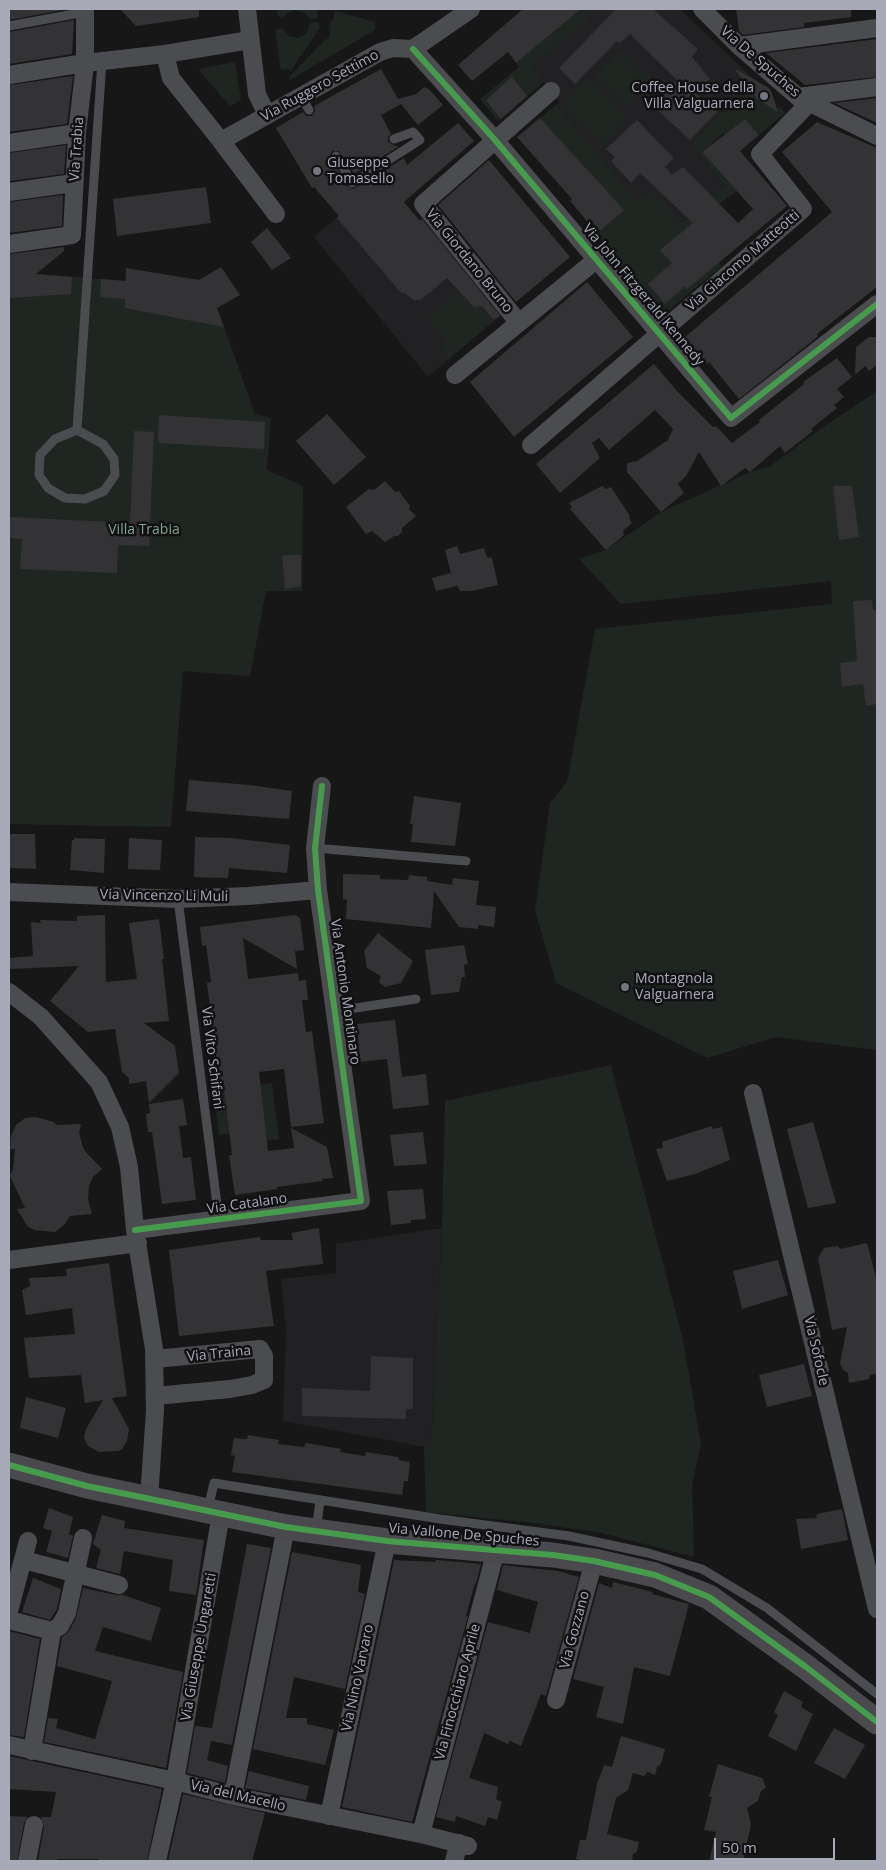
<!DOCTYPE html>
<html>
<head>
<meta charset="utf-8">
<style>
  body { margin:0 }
  #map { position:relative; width:886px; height:1870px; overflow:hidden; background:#171717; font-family:"Open Sans",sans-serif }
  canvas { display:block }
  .frame { position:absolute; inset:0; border:10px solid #a8aab8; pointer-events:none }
  .scale { position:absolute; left:714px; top:1838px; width:121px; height:22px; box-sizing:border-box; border:2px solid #a8aab8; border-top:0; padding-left:6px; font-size:15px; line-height:18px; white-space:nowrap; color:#a8aab8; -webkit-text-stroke:4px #111113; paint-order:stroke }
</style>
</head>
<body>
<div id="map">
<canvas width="886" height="1870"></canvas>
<div class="frame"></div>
<div class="scale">50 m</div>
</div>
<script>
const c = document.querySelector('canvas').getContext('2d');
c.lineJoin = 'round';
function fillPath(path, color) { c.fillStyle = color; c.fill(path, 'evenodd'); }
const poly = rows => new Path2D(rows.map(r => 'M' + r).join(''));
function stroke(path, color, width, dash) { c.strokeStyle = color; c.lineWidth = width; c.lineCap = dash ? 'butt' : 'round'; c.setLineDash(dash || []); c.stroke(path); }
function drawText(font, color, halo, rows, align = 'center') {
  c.font = font + ' "Open Sans",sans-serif'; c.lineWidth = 5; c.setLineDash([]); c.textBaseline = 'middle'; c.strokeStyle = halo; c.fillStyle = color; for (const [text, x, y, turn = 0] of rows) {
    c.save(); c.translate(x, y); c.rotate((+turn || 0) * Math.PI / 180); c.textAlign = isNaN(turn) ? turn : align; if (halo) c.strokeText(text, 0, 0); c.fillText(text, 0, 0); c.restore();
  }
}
fillPath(poly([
  [583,9,680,9,756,81,690,144,725,185,681,223,637,200,556,105,560,102,530,66,590,19],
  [383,178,425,227,428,226,453,253,503,313,428,377,314,237],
  [442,1228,431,1448,283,1421,286,1329,281,1279,336,1273,336,1244]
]), '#212123');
fillPath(poly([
  [277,9,317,9,318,18,310,19,305,13,295,10,286,14,282,19,278,15],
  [581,9,583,9,590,19,531,66,544,82,498,121,480,99,519,67,516,63],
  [335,11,375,22,375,30,290,80,289,77,326,39,328,39,331,28,329,27,331,21,333,21],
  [318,22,320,28,291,70,289,70,288,69,281,70,275,30,282,28,288,36,298,38,307,33,310,23],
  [620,51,651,80,625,106,595,77],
  [235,62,241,100,230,106,198,69],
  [587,78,627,119,604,144,563,103],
  [749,88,757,99,770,107,777,108,780,106,785,113,759,135,745,119,725,134,723,133,702,152,730,184,739,190,715,207,691,230,722,266,662,316,594,236,623,210,540,118,556,105,637,200,652,190,681,223,725,185,690,144],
  [126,268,203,281,215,305,224,327,255,414,271,418,267,470,303,486,302,591,266,591,250,676,183,671,171,827,9,824,9,284,49,281,50,275,125,281],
  [459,291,474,307,482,306,495,320,449,359,441,349,447,343,427,318],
  [877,391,877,1052,877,1050,776,1037,707,1058,556,983,535,910,550,803,567,782,595,629,832,604,831,581,621,604,579,559,606,550,661,512,750,472,769,467,823,427],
  [611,1065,683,1340,701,1444,692,1485,694,1557,602,1533,533,1523,426,1512,424,1447,431,1447,442,1228,445,1101],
  [272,1083,279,1139,250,1143,248,1132,219,1135,213,1091]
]), '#1f2621');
fillPath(poly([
  [9,9,68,9,9,20],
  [120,9,199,9,199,17,136,26],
  [523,9,581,9,516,63,508,52,472,81,458,65],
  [616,9,653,9,698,49,692,57,710,79,696,93,717,112,690,140,652,105,677,80,630,34,620,43,617,41,575,84,559,68],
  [736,9,851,9,851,17,804,23,804,27,743,35,739,31],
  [74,20,72,54,9,64,9,32],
  [877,39,877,77,805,85,766,53],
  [734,68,769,88,772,93,778,112,757,99],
  [381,69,398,99,416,94,424,87,429,89,443,105,418,125,401,104,381,115,391,134,388,137,388,142,398,147,354,174,339,151,332,151,330,156,331,159,347,186,353,189,404,158,407,165,458,123,474,141,404,202,420,221,422,219,500,316,494,320,482,306,474,307,447,278,421,300,414,300,404,293,402,294,337,218,339,216,314,187,312,188,276,128,303,112,306,116,312,116,315,111,314,106],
  [73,76,67,124,9,132,9,85],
  [512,77,527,96,501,119,486,100],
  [877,98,877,123,834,103],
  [540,118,624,210,600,231,590,219,587,221,570,201,572,199,517,137],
  [745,119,759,135,740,151,787,206,687,289,685,286,665,304,648,284,672,263,660,250,693,223,640,173,631,183,611,161,615,157,606,149,637,120,674,158,665,167,672,175,683,167,738,223,753,209,702,152],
  [817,122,877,148,877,287,817,334,818,336,811,342,739,399,709,362,707,364,685,337,832,212,782,152],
  [66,145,64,174,9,181,9,153],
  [489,160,570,257,516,302,438,205],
  [206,187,211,223,117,236,113,199],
  [63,195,62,226,9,233,9,202],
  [267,228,291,258,272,270,251,242],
  [64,247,64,251,36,274,72,277,71,294,9,298,9,254],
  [221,267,240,295,217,308,224,327,125,308,125,299,100,297,101,279,126,281,126,268,199,280],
  [587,282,633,337,514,437,470,382],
  [869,337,877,337,877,365,869,371,865,366,855,375,856,347],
  [837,358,852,377,837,389,844,397,834,405,837,408,811,429,813,431,785,453,780,446,750,472,745,468,721,486,699,452,686,476,678,484,684,493,661,512,627,472,627,463,637,461,668,440,673,429,655,410,609,450,599,438,592,443,600,458,560,493,536,464,654,364,677,391,713,427,716,426,732,443,760,422,759,420,804,384,803,382],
  [327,414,366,457,334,485,296,441],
  [159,415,265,422,264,449,158,443],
  [134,431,154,432,149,546,118,545,117,573,20,569,22,539,9,538,9,517,130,523],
  [385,481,395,492,399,491,410,506,409,509,416,516,402,528,402,532,398,536,394,536,385,542,372,531,366,534,346,507,369,489,374,490],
  [602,486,606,489,611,487,630,516,629,518,632,523,623,531,624,535,606,550,570,509,572,507,569,503],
  [833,486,852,486,859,537,839,540],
  [457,546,460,554,484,548,487,557,492,558,498,585,472,591,460,591,457,586,436,591,432,578,451,573,445,550],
  [282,555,301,555,301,586,285,589],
  [872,600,873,610,877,610,877,704,866,706,863,684,842,687,840,663,857,661,853,601],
  [189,780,250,785,292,791,289,819,186,811],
  [414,796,461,803,455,846,411,842,413,824,410,824],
  [9,834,35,834,36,869,9,868],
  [195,837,231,838,290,845,287,873,229,868,228,878,194,877],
  [74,838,105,839,104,873,70,870,72,840,74,840],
  [129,838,162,840,160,870,128,869],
  [343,874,380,875,380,879,408,880,409,875,427,877,427,881,452,885,453,878,479,881,476,905,496,907,494,927,478,925,478,929,459,927,434,891,431,928,346,919,347,900,343,899],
  [105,915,106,982,137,979,129,923,159,919,164,959,162,959,169,1021,144,1023,175,1046,179,1073,149,1103,146,1081,129,1084,129,1078,122,1072,115,1029,88,1032,50,1001,79,966,9,969,9,958,33,956,31,922,41,923,40,920,77,921,77,916],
  [295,915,300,918,304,950,295,951,297,969,243,938,248,979,298,973,299,981,306,980,308,1000,302,1000,306,1032,312,1031,324,1123,291,1127,284,1069,259,1072,268,1151,294,1148,291,1128,327,1147,333,1178,322,1179,322,1181,277,1187,277,1189,235,1195,229,1155,232,1155,223,1080,219,1080,207,983,211,982,206,945,202,946,200,927],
  [378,933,413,961,401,983,385,987,379,982,381,976,367,968,364,951],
  [464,945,468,964,464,965,465,977,462,977,459,992,431,995,425,950],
  [395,1020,402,1077,426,1074,429,1105,393,1109,387,1059,360,1062,357,1024],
  [183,1099,187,1125,179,1126,183,1158,191,1157,196,1200,162,1204,152,1132,148,1132,146,1114,150,1113,149,1104],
  [36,1117,54,1122,57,1125,81,1124,79,1133,84,1150,102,1169,93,1177,89,1186,88,1200,92,1214,70,1216,64,1225,55,1232,34,1230,27,1226,17,1209,25,1208,10,1176,13,1169,15,1149,10,1149,11,1136,16,1125,25,1118],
  [813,1122,836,1203,808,1208,787,1129],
  [711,1126,713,1129,722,1127,730,1160,695,1174,667,1181,656,1149,663,1148,662,1142],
  [423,1132,427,1164,394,1166,390,1135],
  [423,1189,426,1219,411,1220,411,1223,391,1225,387,1191],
  [319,1228,323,1264,266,1271,274,1326,179,1336,169,1250,260,1237,261,1240,293,1240,291,1233],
  [867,1243,877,1281,877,1374,870,1375,869,1379,849,1383,848,1373,843,1370,840,1363,847,1327,832,1330,818,1258,824,1248,838,1246,840,1249],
  [778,1260,788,1295,742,1309,733,1271],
  [109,1263,127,1396,112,1398,129,1429,127,1441,122,1449,119,1451,99,1452,88,1446,84,1438,86,1429,103,1400,85,1403,81,1375,29,1378,24,1338,75,1334,72,1308,26,1315,22,1290,30,1286,29,1278,67,1276,66,1269],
  [371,1356,413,1358,413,1409,406,1409,406,1419,302,1416,302,1388,370,1391],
  [804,1364,812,1396,767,1407,759,1375],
  [26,1397,66,1408,58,1438,20,1428],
  [248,1435,279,1440,278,1444,304,1447,306,1443,341,1449,340,1452,365,1456,366,1452,398,1457,399,1460,410,1462,408,1481,404,1481,402,1495,232,1472,235,1456,231,1455,234,1438,247,1439],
  [49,1508,73,1517,69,1534,73,1536,68,1558,46,1552,52,1531,43,1528],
  [842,1509,848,1540,801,1549,796,1519,816,1518,817,1514],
  [102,1515,125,1521,124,1528,204,1540,196,1595,169,1591,173,1560,124,1551,120,1574,96,1568,101,1550,93,1544],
  [247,1544,271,1548,232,1745,211,1741,207,1760,228,1766,225,1783,187,1773,195,1726,212,1728],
  [292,1552,361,1565,358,1592,365,1594,345,1689,294,1677,286,1718,307,1718,307,1724,334,1730,325,1765,253,1749],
  [394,1560,435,1562,436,1560,481,1564,476,1584,475,1583,466,1616,468,1616,412,1822,342,1807],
  [503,1565,558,1571,579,1577,546,1696,541,1694,521,1746,510,1741,508,1744,484,1733,469,1778,498,1787,496,1799,502,1802,497,1820,488,1817,485,1826,456,1816,455,1822,436,1817,488,1622,530,1633,538,1602,497,1590],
  [33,1578,61,1589,57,1609,50,1620,22,1612],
  [613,1582,653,1592,652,1594,689,1604,670,1676,634,1667,623,1724,596,1717,604,1687,573,1679,599,1583,612,1588],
  [83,1588,116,1595,123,1595,161,1608,151,1641,103,1627,95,1651,183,1672,166,1768,44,1742,48,1718,58,1719,56,1728,95,1739,112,1681,57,1666,62,1637,69,1631,76,1618],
  [9,1631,40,1639,24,1737,9,1735],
  [784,1691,803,1702,801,1707,813,1714,796,1751,768,1736,778,1715,774,1712],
  [834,1728,865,1745,845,1779,814,1763],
  [621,1736,665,1749,661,1764,657,1767,655,1775,648,1772,644,1776,633,1773,628,1790,616,1798,607,1834,639,1842,637,1852,633,1854,632,1861,585,1861,576,1859,580,1840,586,1840,597,1784,604,1765,612,1767],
  [9,1756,162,1789,147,1861,98,1861,98,1859,57,1859,57,1861,38,1861,44,1827,41,1817,51,1817,56,1792,9,1789],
  [718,1764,762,1778,766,1787,761,1791,758,1801,747,1808,751,1825,743,1861,709,1861,716,1832,704,1830,712,1797,709,1797],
  [249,1771,309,1786,306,1800,245,1788],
  [183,1794,265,1813,252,1861,168,1861],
  [9,1816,28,1817,24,1823,17,1861,9,1861]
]), '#333335');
stroke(poly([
  [9,26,85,12],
  [301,96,309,110],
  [336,156,352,183,420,140,413,132,394,139],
  [77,430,102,61],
  [77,430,103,444,114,459,115,475,104,491,85,499,65,498,48,488,39,475,40,455,55,439,77,430],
  [315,848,466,861],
  [178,899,219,1220],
  [335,1011,416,999],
  [208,1509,214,1483,440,1519,569,1536,648,1553,702,1569,767,1608,877,1694],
  [316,1531,320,1501]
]), '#4b4c50', 9);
stroke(poly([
  [247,9,257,94,267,115],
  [702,9,739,46,798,97,877,136],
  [739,46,877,28],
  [413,49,495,140,731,418,877,304],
  [165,54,171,78,221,141,276,214],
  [9,75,85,63,165,54,250,40],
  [798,97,877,87],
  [221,141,380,52,393,48,413,49,471,9],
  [9,143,77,133],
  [9,192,74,183],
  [9,244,72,235,77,133,85,63,85,12],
  [519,323,423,204,551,91],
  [455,375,596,260],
  [531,445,803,209,760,154,809,103],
  [9,892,178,899,248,896,318,890],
  [9,992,41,1017,99,1082,120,1127,129,1167,135,1230,154,1349,155,1411,149,1498],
  [753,1093,877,1609],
  [135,1230,361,1201,318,890,315,848,322,786],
  [9,1260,138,1243],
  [155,1359,260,1349,264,1356,264,1380,252,1385,230,1389,155,1396],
  [24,1560,119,1585],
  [9,1611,28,1541],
  [9,1620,52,1631],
  [556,1700,594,1561],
  [9,1745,175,1781,233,1796,425,1835,468,1846],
  [32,1751,52,1631,60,1626,67,1613,83,1538],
  [233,1796,286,1527],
  [329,1816,387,1541],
  [421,1834,496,1550],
  [27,1861,34,1825],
  [157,1861,175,1781,221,1514],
  [454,1861,459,1843]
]), '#4b4c50', 18);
stroke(poly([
  [9,1465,87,1486,286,1527,387,1541,553,1555,594,1561,655,1575,709,1597,806,1667,877,1722]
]), '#4a4a4e', 25);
stroke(poly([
  [413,49,495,140,731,418,877,304],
  [135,1230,361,1201,318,890,315,848,322,786],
  [9,1465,87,1486,286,1527,387,1541,553,1555,594,1561,655,1575,709,1597,806,1667,877,1722]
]), '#469c4c', 6);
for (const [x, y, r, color] of [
  [764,96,5,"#757780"],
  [317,171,5,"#757780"],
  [625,987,5,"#757780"]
]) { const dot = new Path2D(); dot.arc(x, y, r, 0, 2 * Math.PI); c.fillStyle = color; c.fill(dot); stroke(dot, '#111113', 2); }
drawText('14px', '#a8aab8', '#111113', [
  ["Via De Spuches",760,62,41],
  ["Via Ruggero Settimo",320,86,-29],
  ["Via Trabia",77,149,-86],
  ["Via Giordano Bruno",469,261,51],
  ["Via Giacomo Matteotti",743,261,-41],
  ["Via John Fitzgerald Kennedy",643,295,50],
  ["Via Vincenzo Li Muli",164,896,1],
  ["Via Antonio Montinaro",345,992,82],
  ["Via Vito Schifani",212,1058,83],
  ["Via Catalano",247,1204,-8],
  ["Via Sofocle",816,1351,77],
  ["Via Traina",219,1354,-6],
  ["Via Vallone De Spuches",464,1535,5],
  ["Via Gozzano",575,1630,-75],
  ["Via Giuseppe Ungaretti",199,1647,-80],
  ["Via Nino Varvaro",358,1678,-78],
  ["Via Finocchiaro Aprile",458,1692,-75],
  ["Via del Macello",238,1796,13]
]);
drawText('14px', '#a8aab8', '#111113', [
  ["Coffee House della",754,88,"right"],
  ["Villa Valguarnera",754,104,"right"],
  ["Giuseppe",327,163],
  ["Tomasello",327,179],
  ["Montagnola",635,979],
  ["Valguarnera",635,995]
], 'left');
drawText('14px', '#80a288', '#111113', [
  ["Villa Trabia",144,530]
]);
</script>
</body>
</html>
